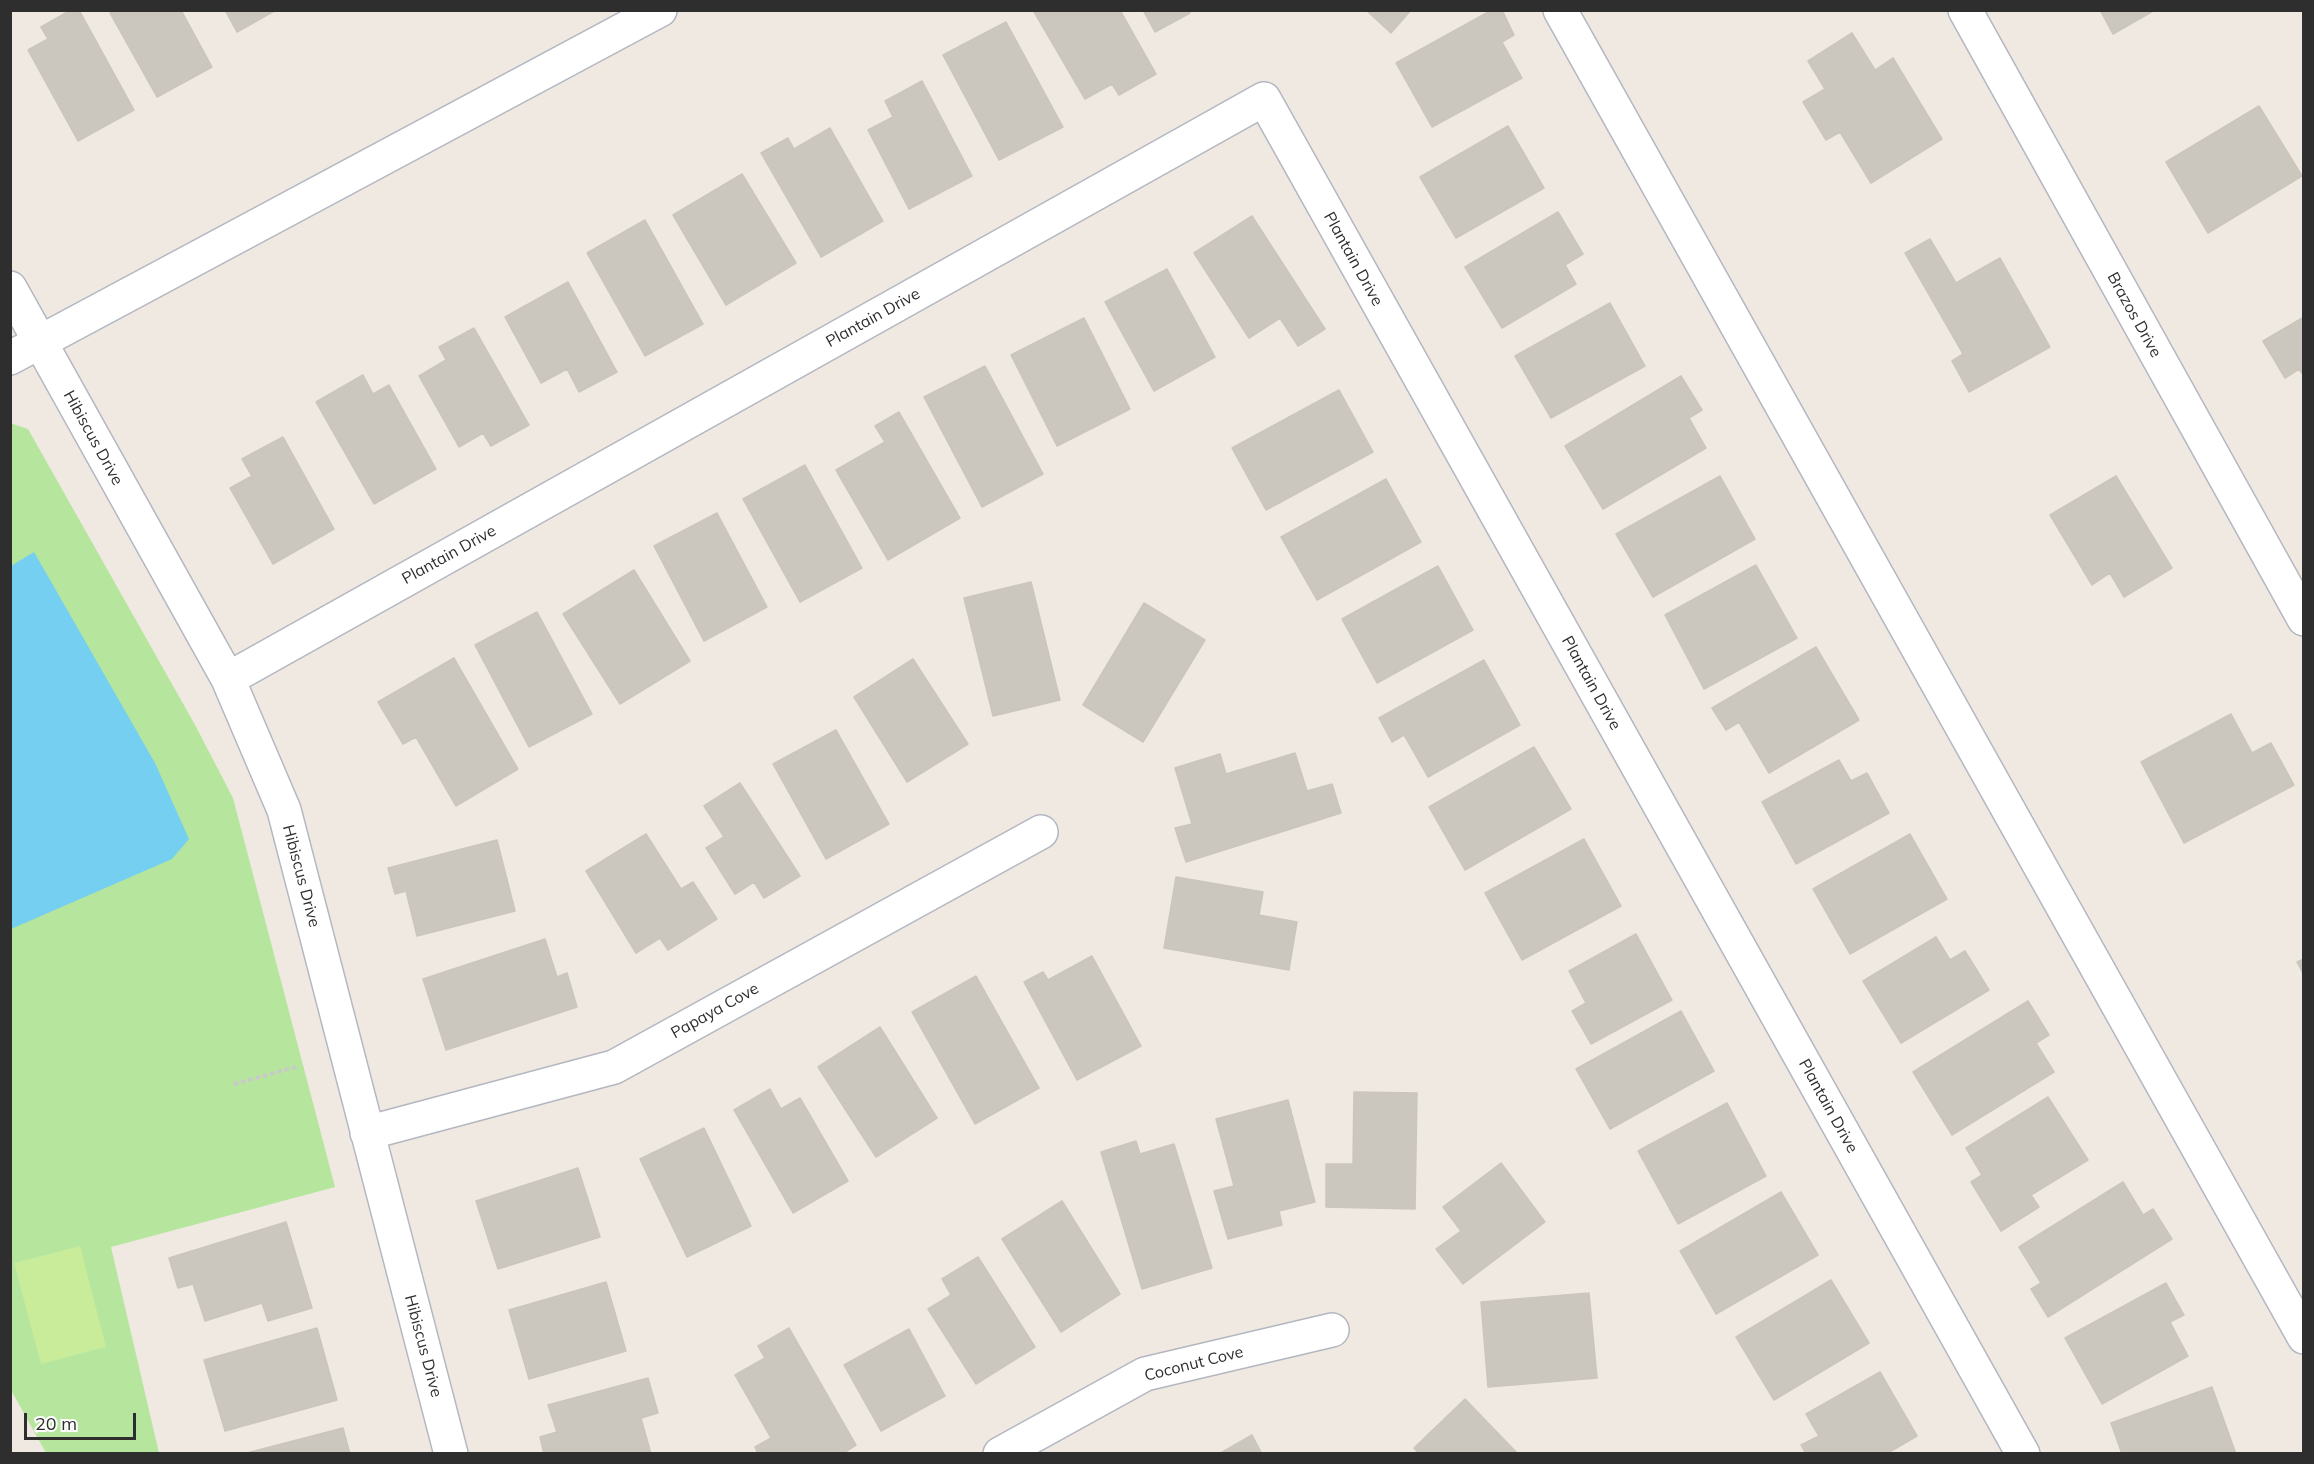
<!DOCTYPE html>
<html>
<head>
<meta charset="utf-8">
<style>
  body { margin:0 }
  #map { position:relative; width:2314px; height:1464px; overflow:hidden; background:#efe9e1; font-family:Mulish,sans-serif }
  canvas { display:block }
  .frame { position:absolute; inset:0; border:12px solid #2e2e2e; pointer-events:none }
  .scale { position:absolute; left:24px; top:1413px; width:112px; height:27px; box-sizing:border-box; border:3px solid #2e2e2e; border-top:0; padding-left:8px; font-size:18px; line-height:21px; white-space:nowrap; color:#2e2e2e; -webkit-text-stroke:4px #fff; paint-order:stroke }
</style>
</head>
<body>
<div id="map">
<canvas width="2314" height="1464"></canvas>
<div class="frame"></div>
<div class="scale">20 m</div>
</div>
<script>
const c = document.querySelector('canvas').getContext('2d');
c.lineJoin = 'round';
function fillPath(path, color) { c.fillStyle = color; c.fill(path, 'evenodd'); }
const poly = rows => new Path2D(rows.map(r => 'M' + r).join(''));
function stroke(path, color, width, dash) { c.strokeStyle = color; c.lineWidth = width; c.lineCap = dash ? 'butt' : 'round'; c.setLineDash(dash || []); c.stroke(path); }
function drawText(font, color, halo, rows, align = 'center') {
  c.font = font + ' Mulish,sans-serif'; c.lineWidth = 6; c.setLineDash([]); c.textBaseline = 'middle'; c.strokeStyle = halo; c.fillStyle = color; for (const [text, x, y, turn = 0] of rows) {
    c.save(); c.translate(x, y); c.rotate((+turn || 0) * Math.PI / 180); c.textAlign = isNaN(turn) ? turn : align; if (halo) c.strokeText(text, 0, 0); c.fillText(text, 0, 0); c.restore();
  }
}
fillPath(poly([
  [10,423,28,429,194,723,233,798,335,1187,111,1247,159,1453,46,1453,11,1390]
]), '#b6e59e');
fillPath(poly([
  [80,1246,106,1347,41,1364,14,1263]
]), '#c9ec9a');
fillPath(poly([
  [34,552,155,763,189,839,172,859,11,929,11,566]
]), '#75cff0');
const building = poly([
  [71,10,79,10,134,110,78,141,28,50,48,39,41,27,71,10],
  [114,10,181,10,212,67,157,97,110,13,114,10],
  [225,10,276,10,237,32,225,10],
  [1033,10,1120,10,1156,74,1119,95,1112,84,1085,99,1033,10],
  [1143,10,1189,10,1190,13,1155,32,1143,10],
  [1366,10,1411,10,1391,33,1366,10],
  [1492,10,1502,10,1514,35,1502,42,1522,78,1432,127,1396,63,1492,10],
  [2100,10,2155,10,2113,34,2100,10],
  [1006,22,1063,127,999,160,943,55,1006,22],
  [1852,33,1875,70,1893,58,1942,139,1871,183,1840,132,1826,140,1803,102,1825,89,1808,61,1852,33],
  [922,81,972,176,909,209,868,130,893,117,885,101,922,81],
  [2259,106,2302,176,2208,233,2166,162,2259,106],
  [1508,126,1544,188,1456,238,1420,177,1508,126],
  [830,128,883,221,821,257,761,153,788,138,794,149,830,128],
  [742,174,796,263,726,305,673,215,742,174],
  [1558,212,1583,254,1565,265,1576,284,1502,328,1465,267,1558,212],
  [1252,216,1325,329,1298,346,1280,318,1249,338,1194,253,1252,216],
  [645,220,703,324,645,356,587,253,645,220],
  [1930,239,1956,283,2000,258,2050,347,1969,392,1952,361,1963,354,1905,253,1930,239],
  [1167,269,1215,357,1154,391,1105,302,1167,269],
  [568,282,617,372,579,392,567,369,541,383,505,317,568,282],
  [1610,303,1645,366,1551,418,1515,356,1610,303],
  [2304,317,2304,376,2299,369,2285,378,2263,341,2304,317],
  [1084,318,1130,409,1057,446,1011,355,1084,318],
  [474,328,529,425,491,446,483,433,459,447,419,376,446,360,439,347,474,328],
  [985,366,1043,474,982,507,924,397,985,366],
  [363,375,373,394,389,385,436,469,374,504,316,402,363,375],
  [1681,376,1702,410,1689,418,1706,448,1603,509,1565,446,1681,376],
  [1339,390,1373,452,1266,510,1232,448,1339,390],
  [899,412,960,518,888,560,836,470,885,442,875,426,899,412],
  [283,437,334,529,273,564,230,488,252,476,242,459,283,437],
  [805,465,862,568,800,602,743,499,805,465],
  [1720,476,1755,539,1653,597,1616,534,1720,476],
  [2116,476,2172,568,2124,597,2110,573,2092,585,2050,515,2116,476],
  [1386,479,1421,542,1317,600,1281,537,1386,479],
  [717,513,767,607,704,641,654,546,717,513],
  [1756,565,1797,638,1704,689,1665,615,1756,565],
  [1438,566,1473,630,1377,683,1342,619,1438,566],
  [634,570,690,661,620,704,563,614,634,570],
  [1031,582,1060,700,993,716,964,598,1031,582],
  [1144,603,1205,640,1143,742,1083,705,1144,603],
  [537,612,592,714,529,747,475,645,537,612],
  [1816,647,1859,720,1769,773,1739,722,1726,730,1712,708,1816,647],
  [454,658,518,769,456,806,416,737,403,744,378,702,454,658],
  [913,659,968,744,907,782,854,697,913,659],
  [1484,660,1520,725,1428,777,1404,735,1392,742,1379,718,1484,660],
  [2231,714,2252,753,2271,743,2294,785,2184,843,2141,762,2231,714],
  [836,730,889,824,826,859,773,764,836,730],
  [1534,747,1571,809,1465,870,1429,807,1534,747],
  [1295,753,1307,791,1332,784,1341,813,1186,862,1175,828,1192,824,1175,768,1220,754,1226,774,1295,753],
  [1839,760,1851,781,1867,773,1889,813,1796,864,1762,802,1839,760],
  [740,783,800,876,764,898,754,882,735,894,706,848,724,837,704,806,740,783],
  [646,834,681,889,693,882,717,919,668,950,660,938,636,953,586,871,646,834],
  [1910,834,1947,899,1850,954,1813,889,1910,834],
  [1584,839,1621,906,1522,960,1485,893,1584,839],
  [497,840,515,911,417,936,406,891,395,894,388,868,497,840],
  [1176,877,1263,892,1259,915,1297,922,1289,970,1164,948,1176,877],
  [1636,934,1672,1000,1591,1044,1572,1011,1586,1003,1569,971,1636,934],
  [1936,937,1950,960,1965,951,1989,990,1901,1043,1863,981,1936,937],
  [545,939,557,977,567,973,577,1007,446,1050,423,979,545,939],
  [1092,956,1141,1046,1077,1080,1024,982,1043,972,1048,980,1092,956],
  [2304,959,2304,975,2297,962,2304,959],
  [976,976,1039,1088,975,1124,912,1012,976,976],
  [2028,1001,2049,1035,2036,1043,2054,1072,1952,1135,1913,1072,2028,1001],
  [1681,1011,1714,1071,1610,1129,1576,1069,1681,1011],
  [880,1027,937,1118,876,1157,818,1067,880,1027],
  [770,1089,781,1109,800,1098,848,1181,793,1213,734,1110,770,1089],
  [1354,1092,1417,1093,1415,1209,1326,1207,1326,1164,1353,1164,1354,1092],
  [2048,1097,2088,1160,2031,1195,2039,1207,2001,1231,1971,1182,1982,1175,1966,1148,2048,1097],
  [1288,1100,1315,1202,1279,1211,1282,1225,1228,1239,1214,1191,1234,1186,1216,1119,1288,1100],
  [1727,1103,1766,1176,1678,1224,1638,1151,1727,1103],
  [704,1128,751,1226,687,1257,640,1159,704,1128],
  [1136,1141,1140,1154,1174,1144,1212,1268,1142,1289,1101,1152,1136,1141],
  [1501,1163,1545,1222,1463,1284,1436,1249,1461,1231,1443,1207,1501,1163],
  [578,1168,600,1237,498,1269,476,1201,578,1168],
  [2123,1182,2143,1215,2153,1209,2172,1239,2048,1317,2031,1289,2041,1283,2019,1247,2123,1182],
  [1781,1192,1818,1255,1716,1314,1680,1251,1781,1192],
  [1062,1201,1120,1294,1061,1332,1002,1239,1062,1201],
  [286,1222,312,1308,268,1321,262,1303,205,1321,193,1284,178,1288,169,1258,286,1222],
  [978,1257,1035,1347,976,1384,928,1309,951,1295,942,1279,978,1257],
  [1831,1280,1869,1343,1774,1400,1736,1337,1831,1280],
  [606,1282,626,1351,529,1379,509,1310,606,1282],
  [2166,1283,2184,1315,2170,1322,2188,1356,2102,1404,2065,1338,2166,1283],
  [1589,1293,1597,1378,1488,1387,1481,1302,1589,1293],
  [317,1328,337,1400,225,1431,204,1360,317,1328],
  [789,1328,856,1445,842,1454,758,1454,755,1447,771,1438,735,1375,765,1358,758,1346,789,1328],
  [909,1329,945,1396,881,1431,844,1365,909,1329],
  [1880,1372,1917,1436,1886,1454,1806,1454,1801,1445,1819,1436,1806,1414,1880,1372],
  [648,1378,658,1413,641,1418,651,1454,544,1454,540,1437,557,1432,548,1405,648,1378],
  [2212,1387,2236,1454,2122,1454,2111,1423,2212,1387],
  [1465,1399,1518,1454,1419,1454,1414,1448,1465,1399],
  [343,1428,350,1454,243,1454,343,1428],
  [1252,1435,1262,1454,1219,1454,1252,1435]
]);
fillPath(building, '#cbc7bf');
stroke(building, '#cbc5ba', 1.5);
const minor = poly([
  [1965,10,2304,619],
  [10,288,228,679,284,810,451,1454],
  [228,679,1264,99,2023,1454],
  [367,1133,614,1067,1041,832],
  [1000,1454,1145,1374,1332,1330]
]);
const tertiary = poly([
  [1560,10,2304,1337]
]);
const secondary = poly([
  [10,358,660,10]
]);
stroke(minor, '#b4b7c1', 36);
stroke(tertiary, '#b4b7c1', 36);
stroke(secondary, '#b4b7c1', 36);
stroke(poly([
  [234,1084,296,1067]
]), '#c9c9c9', 4, [4.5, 3]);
stroke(minor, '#fff', 33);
stroke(tertiary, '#fff', 33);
stroke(secondary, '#fff', 33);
drawText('16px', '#2e2e2e', '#fff', [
  ["Plantain Drive",1353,259,61],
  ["Brazos Drive",2134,315,61],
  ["Plantain Drive",873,318,-29],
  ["Hibiscus Drive",93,438,61],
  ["Plantain Drive",449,555,-29],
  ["Plantain Drive",1591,683,61],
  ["Hibiscus Drive",301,876,75],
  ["Papaya Cove",715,1011,-29],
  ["Plantain Drive",1828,1106,61],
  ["Hibiscus Drive",423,1346,75],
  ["Coconut Cove",1194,1364,-14]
]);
</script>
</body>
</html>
